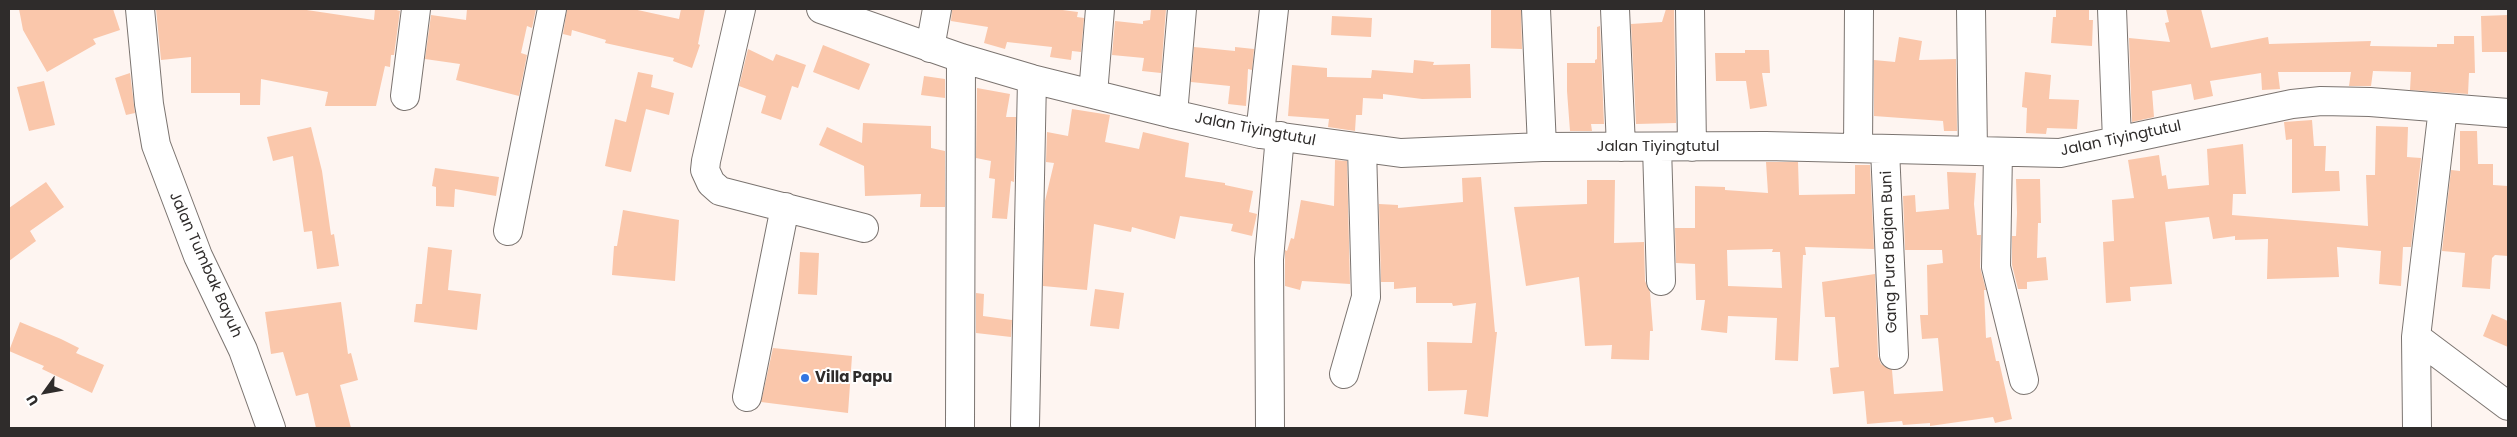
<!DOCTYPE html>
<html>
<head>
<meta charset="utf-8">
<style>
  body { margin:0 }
  #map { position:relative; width:2517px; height:437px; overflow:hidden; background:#fef5f1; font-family:Poppins,sans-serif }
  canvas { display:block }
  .frame { position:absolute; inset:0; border:10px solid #2f2c2b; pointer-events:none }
  .north { position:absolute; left:20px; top:367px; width:50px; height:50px; -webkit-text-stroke:4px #fff; paint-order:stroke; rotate:238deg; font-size:14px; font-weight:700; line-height:20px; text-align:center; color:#2f2c2b }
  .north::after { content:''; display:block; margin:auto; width:18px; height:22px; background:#2f2c2b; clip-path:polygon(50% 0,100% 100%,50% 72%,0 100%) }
</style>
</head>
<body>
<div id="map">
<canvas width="2517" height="437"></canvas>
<div class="frame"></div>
<div class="north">U</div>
</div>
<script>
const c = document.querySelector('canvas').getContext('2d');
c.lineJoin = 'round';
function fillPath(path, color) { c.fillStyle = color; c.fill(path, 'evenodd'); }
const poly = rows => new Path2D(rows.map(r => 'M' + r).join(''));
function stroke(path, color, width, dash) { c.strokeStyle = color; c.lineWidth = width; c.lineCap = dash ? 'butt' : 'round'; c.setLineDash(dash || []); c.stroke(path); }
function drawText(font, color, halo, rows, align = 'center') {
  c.font = font + ' Poppins,sans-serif'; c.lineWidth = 4; c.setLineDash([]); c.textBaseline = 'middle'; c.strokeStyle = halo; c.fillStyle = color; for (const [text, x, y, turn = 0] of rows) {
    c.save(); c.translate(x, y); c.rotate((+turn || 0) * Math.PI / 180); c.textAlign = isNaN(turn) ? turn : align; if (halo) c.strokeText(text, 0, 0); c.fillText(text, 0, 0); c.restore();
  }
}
fillPath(poly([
  [19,9,113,9,120,30,93,39,96,44,47,72,23,30],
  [156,9,300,9,374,20,375,9,393,9,400,11,394,55,391,55,390,67,385,66,376,106,325,106,328,92,261,79,260,105,240,105,240,93,191,93,191,57,161,60],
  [467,9,536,9,532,28,527,26,521,53,527,55,519,96,456,80,460,64,425,59,431,15,466,20],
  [567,9,633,9,679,19,681,9,705,9,698,44,700,45,692,68,673,61,674,58,605,43,606,40,572,30,571,36,563,34],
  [952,9,1055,9,1078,12,1077,17,1084,18,1081,52,1072,51,1071,60,1050,57,1052,47,1007,42,1005,49,984,43,988,27,951,21],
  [1151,9,1166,9,1161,73,1142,71,1144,58,1112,55,1115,21,1143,24,1143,21,1150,20],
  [1491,9,1521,9,1522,49,1491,48],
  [1666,9,1674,9,1676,123,1636,124,1631,24,1662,22],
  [2056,9,2089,9,2089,20,2093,20,2092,46,2051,43,2053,17,2056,17],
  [2166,9,2201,9,2211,48,2268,37,2269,44,2371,41,2370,46,2437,47,2437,44,2454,44,2454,36,2474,36,2475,73,2469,73,2468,94,2410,90,2411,72,2373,71,2371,86,2349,86,2351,72,2278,72,2280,89,2262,90,2261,73,2210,81,2213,96,2194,100,2191,84,2152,91,2154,117,2132,122,2129,38,2170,42,2165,23,2169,22],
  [2508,15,2508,52,2482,52,2481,16],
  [1332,16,1372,18,1371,37,1331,35],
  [1600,26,1604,124,1591,124,1592,131,1570,131,1567,91,1567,63,1595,63,1595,60,1597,59,1597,27],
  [1899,37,1922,41,1919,60,1956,59,1957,131,1944,131,1943,121,1874,116,1874,60,1895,62],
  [823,45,870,64,859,90,813,72],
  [1194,47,1235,51,1235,47,1254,49,1252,70,1248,69,1246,106,1228,104,1230,86,1191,82],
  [748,49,773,61,776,54,806,65,798,88,792,86,781,120,761,113,766,96,739,86],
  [1745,50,1769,50,1770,73,1762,73,1767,106,1750,109,1746,81,1716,81,1715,53,1745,53],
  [1414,60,1434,62,1433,65,1470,64,1471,98,1422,99,1383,94,1383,99,1363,98,1362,115,1356,115,1355,131,1328,127,1329,119,1288,116,1292,65,1327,68,1327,77,1371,78,1372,70,1413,73],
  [638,72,653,75,651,87,674,93,669,115,646,109,631,172,605,166,615,119,626,122],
  [2025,72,2051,75,2049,99,2079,100,2077,129,2047,128,2046,134,2026,133,2027,108,2022,107],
  [130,73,135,113,126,115,115,78],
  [924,76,945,79,945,98,921,95],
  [44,81,55,125,29,131,17,87],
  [977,88,1010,94,1006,117,1016,117,1014,182,1011,181,1007,219,992,218,995,179,989,178,991,161,976,158],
  [1072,109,1110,115,1105,142,1139,149,1143,132,1189,143,1185,177,1225,183,1225,185,1253,191,1249,212,1257,214,1252,236,1231,231,1233,224,1180,216,1175,239,1132,227,1131,232,1094,224,1087,290,1043,286,1045,201,1054,163,1046,162,1047,132,1068,136],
  [2312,120,2314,146,2326,146,2325,171,2339,171,2340,191,2292,193,2292,139,2286,140,2284,122],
  [863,123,931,126,931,148,945,151,945,207,920,207,921,194,865,196,864,166,819,145,827,127,862,143],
  [2376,126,2408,127,2407,157,2421,158,2411,247,2403,247,2401,286,2379,284,2381,251,2337,247,2339,277,2267,279,2268,239,2235,240,2235,236,2213,239,2209,217,2165,222,2172,284,2130,287,2131,301,2106,303,2103,242,2114,241,2112,200,2134,198,2128,160,2159,155,2162,176,2166,175,2168,189,2209,185,2207,149,2243,144,2246,194,2233,194,2232,215,2368,226,2366,175,2375,175],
  [311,127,322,171,331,235,334,234,339,266,317,269,312,231,304,232,293,156,273,161,267,137],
  [2460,131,2477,131,2478,164,2493,164,2493,185,2508,186,2508,256,2495,255,2492,258,2490,289,2462,287,2465,253,2442,251,2451,170,2460,171],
  [1335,160,1347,161,1350,284,1302,281,1300,290,1285,286,1285,250,1287,251,1291,238,1294,239,1301,200,1334,206],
  [1766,162,1798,162,1799,195,1855,194,1855,165,1870,165,1874,249,1805,247,1806,255,1803,255,1798,361,1775,360,1777,318,1728,316,1727,333,1701,330,1705,300,1696,300,1695,264,1676,263,1675,228,1695,228,1695,186,1725,187,1725,190,1768,193],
  [1773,249,1772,252,1780,252,1782,288,1728,286,1727,250],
  [435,168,499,177,496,196,455,189,454,207,436,206,436,187,432,186],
  [1947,172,1976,173,1974,204,1977,235,1981,235,1980,267,1986,290,1984,290,1986,338,1991,337,1996,361,1999,361,2012,419,1995,423,1993,417,1930,426,1930,423,1903,425,1902,421,1867,424,1864,391,1833,394,1830,368,1839,367,1835,317,1825,317,1822,282,1875,274,1878,356,1881,364,1892,370,1894,394,1943,391,1938,338,1922,339,1920,315,1928,315,1927,265,1943,263,1942,250,1905,250,1903,196,1915,195,1916,212,1949,209],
  [1481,177,1495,332,1497,332,1488,417,1464,414,1467,390,1428,391,1427,342,1472,343,1476,303,1453,306,1452,303,1416,303,1416,287,1394,289,1394,282,1381,282,1379,204,1398,205,1398,208,1463,202,1462,178],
  [2016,179,2040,179,2041,223,2038,223,2037,258,2046,257,2048,280,2027,282,2027,289,2018,289,2012,265,2012,236,2016,236,2017,213],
  [1587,180,1615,180,1614,243,1644,242,1645,281,1650,292,1653,331,1650,331,1649,360,1611,359,1612,345,1585,346,1579,277,1526,286,1514,207,1587,204],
  [46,182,64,207,30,231,36,241,9,261,9,208],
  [623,210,679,220,675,281,612,275,614,246,617,246],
  [428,247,452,250,448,290,481,294,477,330,414,322,416,304,422,304],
  [800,252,819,253,817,295,798,294],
  [1095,289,1124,293,1119,329,1090,326],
  [976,293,984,294,983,316,1012,320,1011,337,976,333],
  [341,302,348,354,351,353,358,380,340,385,351,428,316,428,308,393,296,396,283,352,271,354,265,312],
  [2492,314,2508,321,2508,347,2483,336],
  [20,322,61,339,79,348,76,353,104,365,92,393,42,369,44,366,9,351],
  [773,348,852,356,848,413,761,402]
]), '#fac7ab');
const minor = poly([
  [140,9,149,104,156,145,198,256,243,350,271,428],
  [741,9,706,161,705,170,711,183,720,191,864,228],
  [821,9,961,58,1032,79,1173,114,1260,134,1401,153,1542,147,1766,146,2060,153,2292,104,2321,101,2370,102,2508,113],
  [1536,9,1542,147],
  [1615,9,1621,147],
  [1690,9,1692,147],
  [1971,9,1973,151],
  [2112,9,2117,141],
  [930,48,937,9],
  [1093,94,1100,9],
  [405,96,416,9],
  [1173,114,1182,9],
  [1260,134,1274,9],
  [1657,147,1661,281],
  [1858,148,1859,9],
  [1885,149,1894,355],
  [1998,152,1996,267,2024,380],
  [508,231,552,9],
  [2416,337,2508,406],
  [1344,374,1366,297,1362,148],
  [747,397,785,207],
  [1025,425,1032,79],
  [960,428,961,58],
  [1270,428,1269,259,1280,136],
  [2417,428,2416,337,2443,108]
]);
stroke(minor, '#7b7470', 30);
stroke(minor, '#fff', 28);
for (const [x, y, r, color] of [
  [805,378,5,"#3275e2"]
]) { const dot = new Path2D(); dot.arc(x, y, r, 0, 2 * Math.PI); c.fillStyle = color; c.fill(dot); stroke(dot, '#fff', 2); }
drawText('15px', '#2f2c2b', '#fff', [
  ["Jalan Tiyingtutul",1255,130,11],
  ["Jalan Tiyingtutul",2121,139,-12],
  ["Jalan Tiyingtutul",1658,147],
  ["Gang Pura Bajan Buni",1890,252,-92],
  ["Jalan Tumbak Bayuh",205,265,66]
]);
drawText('bold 15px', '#2f2c2b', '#fff', [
  ["Villa Papu",815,378]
], 'left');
</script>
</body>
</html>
